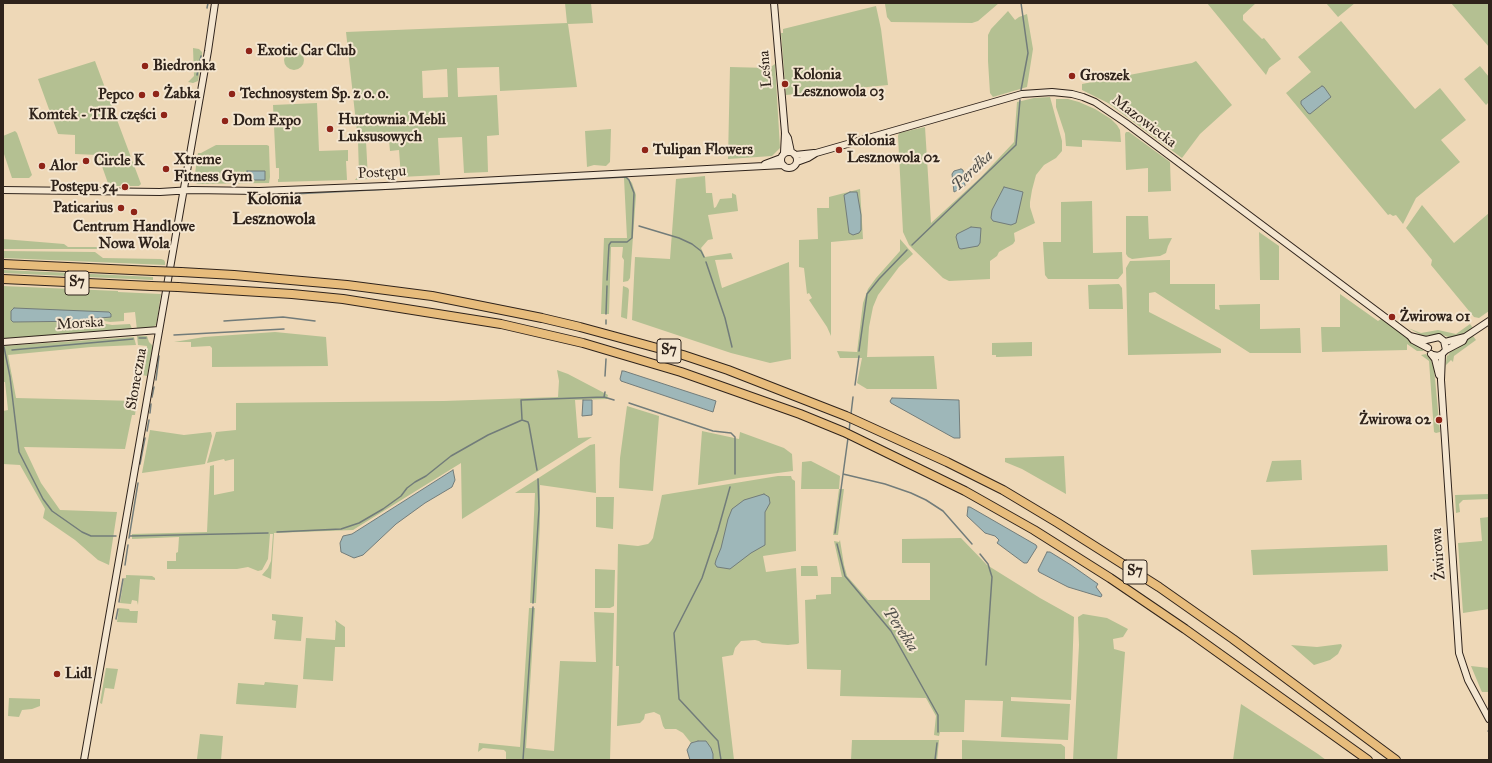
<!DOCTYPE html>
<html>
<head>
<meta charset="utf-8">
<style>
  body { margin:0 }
  #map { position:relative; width:1492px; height:763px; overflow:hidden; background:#eed8b7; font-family:"IM FELL Great Primer",serif }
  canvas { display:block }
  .frame { position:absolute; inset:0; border:4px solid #2f231b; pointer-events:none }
</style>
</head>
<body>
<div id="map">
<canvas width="1492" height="763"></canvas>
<div class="frame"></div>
</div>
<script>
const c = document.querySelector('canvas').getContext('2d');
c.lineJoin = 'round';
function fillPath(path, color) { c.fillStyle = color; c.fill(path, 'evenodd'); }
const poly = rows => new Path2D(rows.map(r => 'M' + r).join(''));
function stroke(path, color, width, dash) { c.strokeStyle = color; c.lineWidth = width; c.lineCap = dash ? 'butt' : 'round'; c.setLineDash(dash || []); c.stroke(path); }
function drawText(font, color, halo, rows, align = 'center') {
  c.font = font + ' "IM FELL Great Primer",serif'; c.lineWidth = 4; c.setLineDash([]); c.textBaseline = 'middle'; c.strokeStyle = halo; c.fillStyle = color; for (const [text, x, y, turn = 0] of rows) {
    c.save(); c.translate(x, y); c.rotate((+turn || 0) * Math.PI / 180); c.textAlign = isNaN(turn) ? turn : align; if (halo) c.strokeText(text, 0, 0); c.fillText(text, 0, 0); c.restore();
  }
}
fillPath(poly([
  [565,3,591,3,593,23,568,24,577,87,500,91,499,67,457,68,458,97,497,95,499,135,487,136,488,172,464,173,462,137,438,138,440,175,401,177,399,150,390,151,389,140,366,141,368,179,355,180,359,175,358,141,346,32,567,23],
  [447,69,448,97,423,98,422,71],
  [889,3,999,3,978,21,972,23,891,22,887,17,885,4],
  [1207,3,1256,3,1243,15,1243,20,1262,39,1264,38,1281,59,1269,68,1266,75],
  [1326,3,1355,3,1338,17],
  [1451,3,1489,3,1489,47],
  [876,6,881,29,888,85,786,95,781,33,783,33,783,29],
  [1008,11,1015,20,1019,17,1027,14,1033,49,1027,87,993,97,990,93,988,61,988,35,991,29],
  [1341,21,1415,109,1440,88,1466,120,1441,140,1460,162,1416,198,1403,224,1396,215,1393,216,1390,214,1388,215,1286,93,1311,72,1298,57],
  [193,48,199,49,202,52,202,56,198,81,193,83,188,82,194,76],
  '284 60a10 10 0 1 1 20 0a10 10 0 1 1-20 0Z',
  [95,61,141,184,139,186,109,186,98,155,75,154,75,135,58,134,38,79],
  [1196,61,1232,105,1200,134,1182,158,1108,103,1082,90,1082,84,1192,63],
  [775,64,780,148,772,156,728,159,730,67,769,68],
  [1480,66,1489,77,1489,102,1486,105,1464,79],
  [1050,97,1062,141,1062,151,1056,158,1044,165,1036,175,1032,190,1030,202,1030,207,1035,223,1014,233,1015,241,1013,244,999,252,997,256,990,261,990,279,949,281,943,278,909,245,903,232,898,136,899,133,925,127,931,223,981,177,1014,142,1017,102,1034,98],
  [1056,99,1068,99,1079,102,1095,109,1111,119,1117,125,1120,130,1121,142,1082,140,1082,147,1066,146,1065,134,1056,107],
  [317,103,319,151,348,150,348,161,346,161,347,180,278,182,278,179,279,179,279,168,276,168,273,105],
  [611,129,610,162,606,166,594,165,587,167,585,131],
  [15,131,17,133,32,175,29,178,12,178,3,151,3,136],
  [1126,132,1129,132,1170,162,1171,191,1148,192,1148,168,1126,170,1125,134],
  [216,145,267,145,269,146,270,177,269,183,197,184,194,180,198,153,201,153],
  [626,176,632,183,636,195,630,278,628,281,623,282,624,260,622,257,623,247,611,247,609,314,601,314,604,238,627,238,624,178,624,177],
  [705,176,706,193,712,193,714,208,716,207,720,199,732,198,732,193,736,195,738,211,708,215,713,239,708,240,701,248,705,257,731,253,733,259,715,260,722,288,789,262,791,359,770,363,731,353,632,320,635,257,670,259,676,179],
  [860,189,863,239,831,242,831,336,827,327,809,300,812,298,809,293,807,294,804,268,799,267,799,240,818,239,817,208,829,208,829,197],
  [1092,201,1093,253,1122,252,1123,273,1118,279,1048,279,1045,275,1043,242,1061,242,1061,202],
  [1422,205,1454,243,1489,213,1489,311,1479,318,1474,317,1431,265,1432,260,1406,228],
  [1126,216,1148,216,1149,239,1172,238,1168,246,1166,253,1160,256,1149,257,1132,259,1128,257,1126,254],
  [1259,232,1279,246,1279,280,1260,280],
  [3,239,64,244,68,247,100,247,103,249,3,249],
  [900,239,913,254,899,267,878,295,873,307,869,327,867,357,934,356,937,389,867,389,857,383,862,358,840,358,837,351,857,352,863,303,868,289,876,278,900,251],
  [3,251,95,252,103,258,161,259,164,260,165,262,165,265,3,258],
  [1170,260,1170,284,1215,284,1215,309,1220,310,1219,305,1260,304,1260,329,1300,328,1301,353,1250,353,1155,292,1149,293,1149,312,1221,349,1221,353,1128,355,1126,268,1130,261],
  [3,270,93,274,153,277,153,280,3,273],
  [1119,284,1122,288,1123,309,1089,309,1088,285],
  [3,286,118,291,118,292,161,294,157,320,156,325,153,327,137,330,135,312,124,313,124,321,110,322,93,319,110,318,12,322,90,321,112,325,130,324,132,329,3,340],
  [623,286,628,288,629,290,627,319,621,317],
  [1340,294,1378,321,1381,319,1383,319,1424,351,1417,351,1407,344,1407,350,1322,352,1321,327,1340,327],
  [1470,324,1473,328,1463,334,1451,338,1440,334,1423,336,1408,328,1421,333,1438,330,1456,334],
  [275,332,326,337,328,366,212,367,212,348,210,346,191,347,191,342,174,342,204,337],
  [137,336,147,336,149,342,153,346,147,376,142,375,147,346,138,345],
  [1473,336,1476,340,1454,356,1453,362,1451,360,1446,365,1445,370,1447,355,1448,356,1450,352,1458,348,1457,346],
  [134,337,136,345,91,347,8,355,16,398,137,401,135,415,132,415,125,449,24,447,41,483,60,510,117,512,109,565,98,560,75,540,43,518,45,509,20,465,3,464,3,411,8,410,5,382,3,382,3,346],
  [1032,342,1032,356,996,357,996,355,992,355,992,343],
  [1426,354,1431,360,1434,368,1440,432,1436,433,1434,432,1429,361,1421,355],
  [557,370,568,374,608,395,607,399,575,400,578,438,592,437,462,519,461,463,353,530,274,533,271,579,262,575,268,568,271,561,273,534,270,534,268,559,262,570,258,571,248,567,237,569,167,569,167,561,176,561,176,553,178,552,179,537,132,539,132,534,207,532,210,466,214,465,214,495,234,491,234,459,225,461,224,459,207,463,216,432,236,430,236,403,444,401,558,397,559,381],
  [627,406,659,416,653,491,619,488,620,458],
  [150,430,184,435,211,432,212,436,205,464,142,473],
  [702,431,739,439,740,432,784,448,792,454,793,471,739,478,698,485],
  [595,444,596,493,540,485,540,523,536,603,530,603,535,493,515,493,590,445],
  [1064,456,1066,494,1022,469,1005,462,1005,458],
  [1301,460,1302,480,1266,482,1272,461],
  [811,461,840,476,839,489,844,489,838,535,833,535,839,489,801,489,802,462],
  [778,476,791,476,792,479,795,481,796,551,763,556,766,572,796,568,799,643,797,644,788,645,762,643,759,641,755,640,741,641,735,648,733,655,722,657,734,760,713,760,713,754,698,741,691,743,683,733,676,729,665,729,663,726,660,715,654,712,645,714,644,719,640,723,617,726,619,666,616,666,618,544,638,546,648,544,651,541,653,538,662,495],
  [1489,494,1489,499,1463,500,1459,504,1460,512,1456,513,1455,495],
  [596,497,614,497,613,529,596,527],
  [1489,517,1489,609,1463,613,1458,543,1482,541,1480,518],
  [961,538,987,565,1040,598,1074,617,1071,700,1011,697,1011,701,1070,704,1068,740,1001,737,1003,701,965,700,964,732,940,732,939,736,934,735,936,716,926,698,840,696,841,670,807,669,805,600,816,599,816,595,831,594,831,577,842,577,834,541,839,542,840,540,844,565,847,576,868,600,930,600,930,563,902,563,902,539],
  [1387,545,1388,571,1253,575,1251,550],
  [801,566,817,566,818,576,801,576],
  [595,569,615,570,614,606,610,608,595,608],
  [126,575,152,576,155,578,155,580,140,579,138,605,137,601,132,600,131,604,120,603,124,578,126,578],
  [119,608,129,609,130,611,138,611,137,623,117,622],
  [529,608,535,608,526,748,554,751,560,661,596,662,594,612,614,613,610,760,506,760,506,752,504,750,483,748,478,752,479,743,520,747],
  [272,614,303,617,301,641,274,639,276,621,272,620],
  [1083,614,1107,618,1128,629,1123,637,1113,639,1114,649,1125,652,1117,760,1073,760,1079,645,1078,617],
  [335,620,345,627,345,647,335,647,333,681,303,679,306,638,335,640,336,624],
  [1341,644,1342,646,1338,654,1330,660,1314,665,1291,645,1317,647],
  [1471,666,1489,668,1489,692,1482,692,1481,690],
  [106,668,118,669,114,689,105,688,102,704,100,703],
  [265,682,298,685,296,708,236,704,238,683,264,685],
  [9,698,40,699,40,706,32,709,22,710,19,717,8,716],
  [1241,704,1318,754,1326,760,1233,760],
  [200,734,223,736,221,760,197,759],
  [852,740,939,740,937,760,851,760],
  [962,740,1061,744,1065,747,1065,760,962,760]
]), '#b4c092');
const water = poly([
  [1322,86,1324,87,1331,97,1310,114,1308,113,1301,104,1301,101,1322,86],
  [961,169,963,170,965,186,954,192,952,174,954,171,961,169],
  [247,171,265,171,265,180,247,180,247,171],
  [1004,187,1023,192,1016,223,1011,225,993,221,991,218,992,210,1004,187],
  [850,192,857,192,861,215,861,230,859,233,853,235,849,233,844,195,850,192],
  [971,227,981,228,980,243,978,246,961,249,959,248,956,237,957,234,971,227],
  [14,308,109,312,111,314,111,317,90,319,90,321,13,322,11,320,11,311,14,308],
  [622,371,624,371,716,401,713,412,621,381,620,379,622,371],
  [892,398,959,400,960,438,954,438,891,403,890,401,892,398],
  [583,400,592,400,592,415,582,416,583,400],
  [453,470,455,480,452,487,425,503,396,524,363,555,354,558,341,552,340,543,343,536,352,534,453,470],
  [764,494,769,497,770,503,765,512,765,545,751,553,730,569,717,567,715,564,716,560,721,548,728,519,732,509,744,500,764,494],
  [968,507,970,507,1036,545,1037,547,1027,563,1024,563,997,543,999,540,995,536,985,533,967,516,968,507],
  [1047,552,1050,552,1071,565,1098,584,1096,587,1102,595,1101,597,1068,587,1039,572,1038,570,1047,552],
  [698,741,706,741,711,748,713,754,713,760,690,760,687,750,691,743,698,741]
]);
fillPath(water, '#9eb7b9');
stroke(water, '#727c7a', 1);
stroke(poly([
  [207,8,208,3],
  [197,75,201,56],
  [1021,90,1028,53,1021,3],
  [293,194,626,177,629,180,634,193,632,238,627,242,611,242,609,245,607,280],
  [639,226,679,238,692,244,701,251,704,257],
  [912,245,1016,145,1020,100],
  [706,262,725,318,732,347],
  [606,314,607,286],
  [224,321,283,317,315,321],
  [606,324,606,320],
  [174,335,284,329],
  [139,338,146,338],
  [4,347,10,377,19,452,43,499,52,511,82,532,91,536,116,536],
  [12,350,133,339],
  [859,351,867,294,879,279,907,250],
  [605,376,606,359],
  [156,380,159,356],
  [855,385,859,356],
  [152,397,154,387],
  [604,397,614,400],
  [629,403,713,431,731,433,735,437,735,474],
  [150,413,151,404],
  [851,414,853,397],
  [522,419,521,400,604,397,605,392],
  [147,431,149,420],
  [849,432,850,422],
  [140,464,145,438],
  [843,474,885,484,911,493,926,500,943,511,972,544],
  [277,532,341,529,359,523,383,509,401,496,407,488,415,482,426,476,451,456,488,435,522,420,528,422,529,425,537,470],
  [835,533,848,438],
  [130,536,268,533],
  [129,538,138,483],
  [837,544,845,576,891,631,938,715,938,732],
  [980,554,988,564,992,577,986,665],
  [125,565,128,545],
  [119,602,123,579],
  [533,603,539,509,538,479],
  [116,619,118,609],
  [1488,731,1489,732],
  [523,760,533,607],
  [721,760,718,741,679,699,674,633,702,578,718,530,730,487],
  [935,760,937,743]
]), '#727c7a', 1.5);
const secondary = poly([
  [774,3,785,133,784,153],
  [785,133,788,138,791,152],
  '781 160a8 8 0 1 1 16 0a8 8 0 1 1-16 0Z',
  [795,155,814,153],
  [797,162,808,158,816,153,1022,94,1052,92,1072,94,1083,97,1095,102,1126,123,1410,336,1413,340,1428,348],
  [765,164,781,158],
  [3,190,160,192,192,190,259,191,385,186,783,165],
  [1410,336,1426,340,1439,337,1444,341,1446,350],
  [3,342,159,330],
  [1445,342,1465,337],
  [1431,354,1435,359,1439,375],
  [1442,354,1441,380,1459,653,1468,680,1489,719],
  [1433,355,1438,356,1442,354,1446,350,1463,341,1465,337,1489,321],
  [84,760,208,51,215,3]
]);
const highway = poly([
  [3,264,153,271],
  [181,272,234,275,347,285,432,296,542,318,580,327,683,355,728,370,846,416,947,462,1003,490,1058,523,1159,587,1233,639,1396,760],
  [3,279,151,286],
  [178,287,292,294,343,299,501,324,583,343,681,372,800,414,844,432,965,491,1034,530,1110,578,1185,629,1368,760]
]);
stroke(secondary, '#2f231b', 8);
stroke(highway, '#2f231b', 10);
stroke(secondary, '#f4e6d0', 6);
stroke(highway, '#e7bc7c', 8);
const highwayBridge = poly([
  [153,271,181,272],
  [151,286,178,287]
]);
stroke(highwayBridge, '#2f231b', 10, []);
stroke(highwayBridge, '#e7bc7c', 8);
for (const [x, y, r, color] of [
  [249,51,4,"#8f2418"],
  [145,66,4,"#8f2418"],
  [1072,76,4,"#8f2418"],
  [785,84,4,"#8f2418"],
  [156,94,4,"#8f2418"],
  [232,94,4,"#8f2418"],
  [142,95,4,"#8f2418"],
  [164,115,4,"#8f2418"],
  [225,121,4,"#8f2418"],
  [330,129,4,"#8f2418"],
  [645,150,4,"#8f2418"],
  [839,150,4,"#8f2418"],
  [86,161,4,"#8f2418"],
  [42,166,4,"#8f2418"],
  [166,169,4,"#8f2418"],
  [125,187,4,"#8f2418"],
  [121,208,4,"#8f2418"],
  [134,212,4,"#8f2418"],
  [1392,317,4,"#8f2418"],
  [1439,420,4,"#8f2418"],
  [57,674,4,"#8f2418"]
]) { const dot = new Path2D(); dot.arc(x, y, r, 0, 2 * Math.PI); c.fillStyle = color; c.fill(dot); stroke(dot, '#f4e6d0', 1.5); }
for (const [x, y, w] of [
  [77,283,24],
  [669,351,24],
  [1135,572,24]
]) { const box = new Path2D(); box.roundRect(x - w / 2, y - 12, w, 24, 3); c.fillStyle = '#f4e6d0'; c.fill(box); stroke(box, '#2f231b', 1); }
drawText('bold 14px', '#2f231b', null, [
  ["S7",77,283],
  ["S7",669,351],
  ["S7",1135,572]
]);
drawText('bold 15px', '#2f231b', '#f4e6d0', [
  ["Exotic Car Club",257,51],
  ["Biedronka",153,66],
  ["Kolonia",793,75],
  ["Lesznowola 03",793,92],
  ["Groszek",1080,76],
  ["Żabka",164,94],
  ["Technosystem Sp. z o. o.",240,94],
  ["Pepco",134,95,"right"],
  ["Komtek - TIR części",156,115,"right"],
  ["Hurtownia Mebli",338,120],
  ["Luksusowych",338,137],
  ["Dom Expo",233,121],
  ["Kolonia",847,141],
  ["Lesznowola 02",847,158],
  ["Tulipan Flowers",653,150],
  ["Xtreme",174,160],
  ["Fitness Gym",174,177],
  ["Circle K",94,161],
  ["Alor",50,166],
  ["Postępu 54",117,187,"right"],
  ["Paticarius",113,208,"right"],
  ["Centrum Handlowe",134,227,"center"],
  ["Nowa Wola",134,244,"center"],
  ["Żwirowa 01",1400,317],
  ["Żwirowa 02",1431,420,"right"],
  ["Lidl",65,674]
], 'left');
drawText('15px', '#2f231b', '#f4e6d0', [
  ["Leśna",766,69,-95],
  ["Mazowiecka",1144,122,37],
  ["Postępu",382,173,-3],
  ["Morska",80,324,-4],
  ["Słoneczna",137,379,-80],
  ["Żwirowa",1439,554,-94]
]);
drawText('italic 16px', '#504f4a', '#f4e6d0', [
  ["Perełka",973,171,-44],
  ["Perełka",900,630,56]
]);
drawText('bold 17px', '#2f231b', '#f4e6d0', [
  ["Kolonia",274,200],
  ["Lesznowola",274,220]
]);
</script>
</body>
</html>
